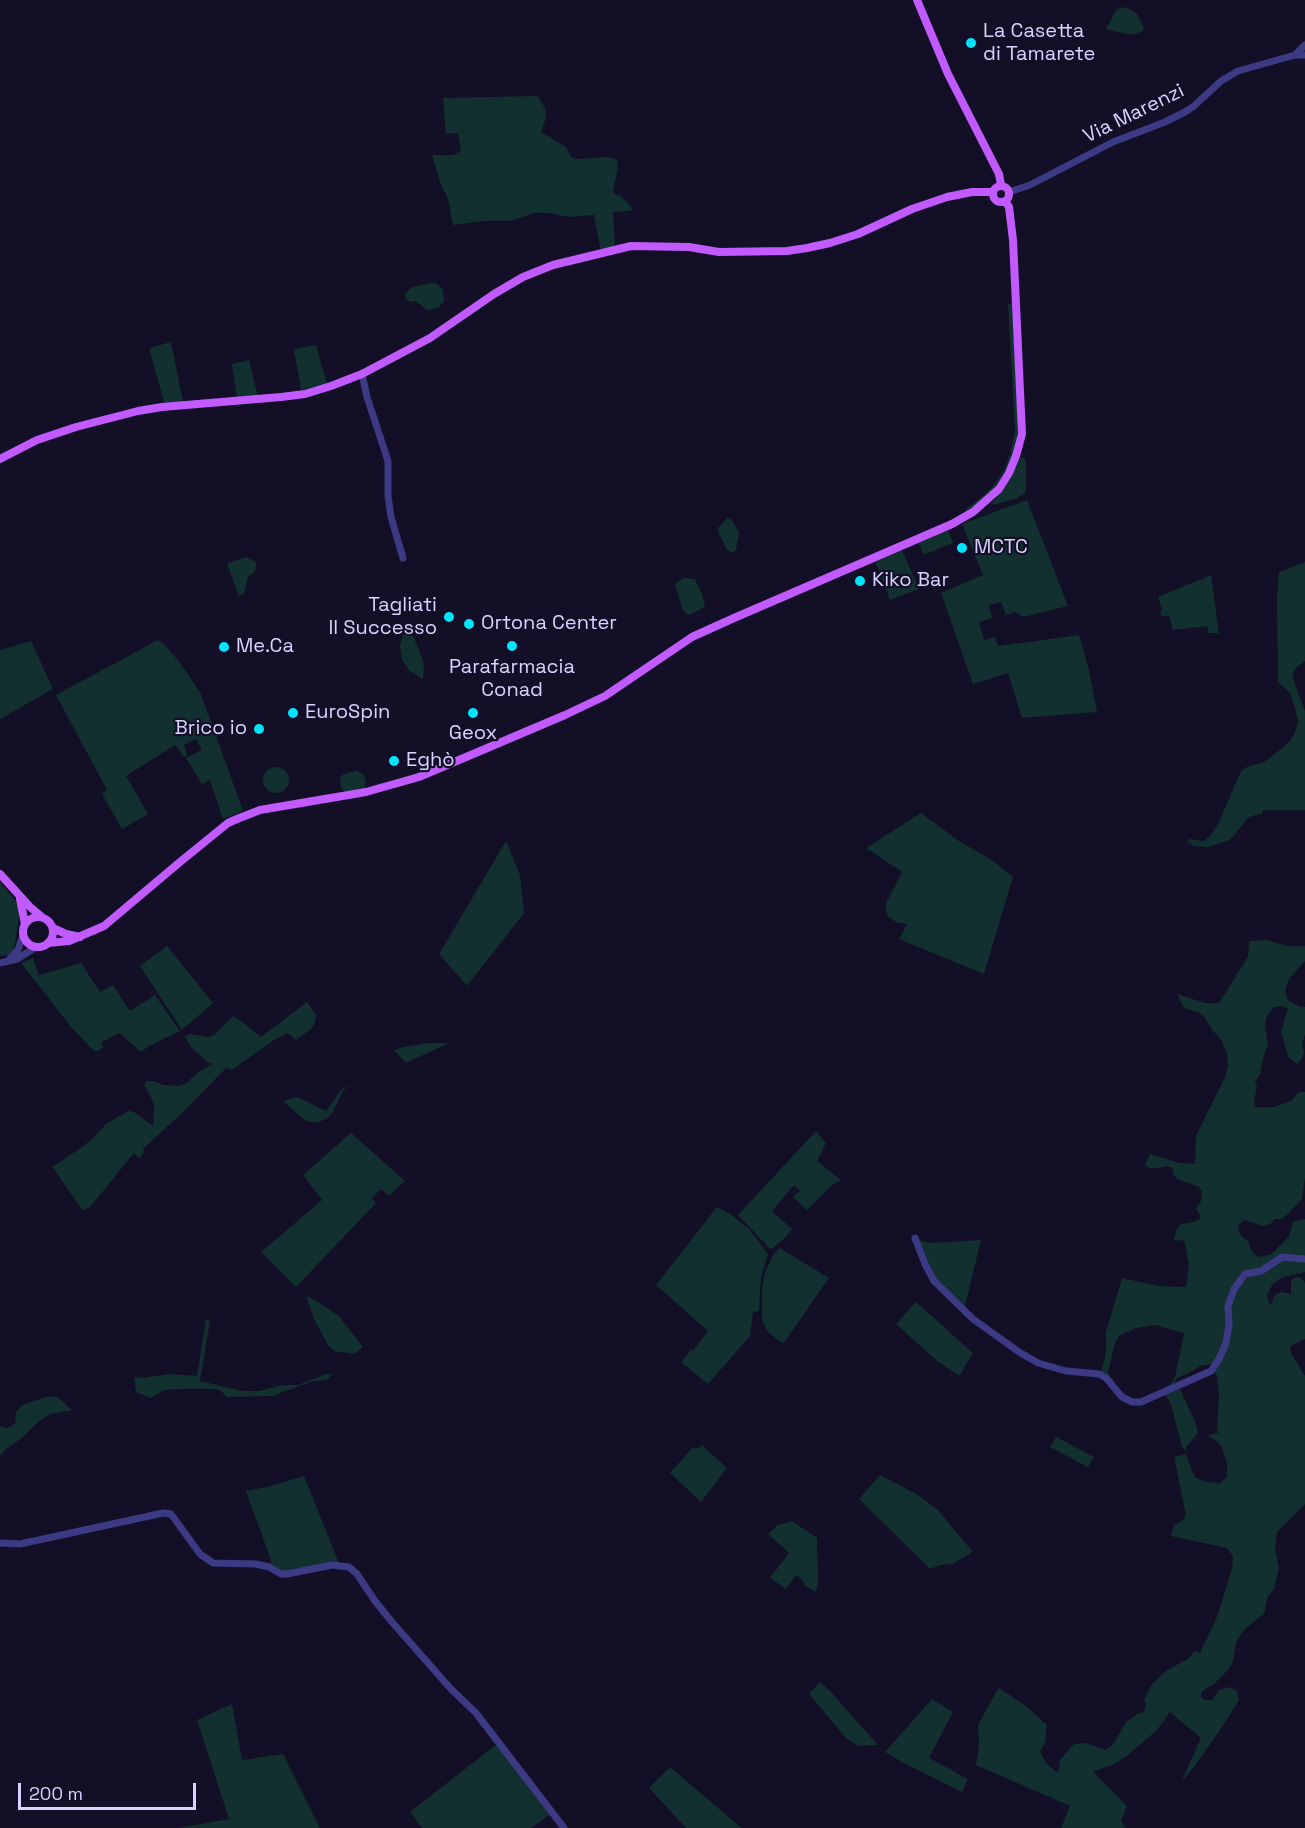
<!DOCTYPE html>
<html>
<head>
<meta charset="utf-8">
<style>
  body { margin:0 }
  #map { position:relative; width:1305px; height:1828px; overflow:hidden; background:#130f26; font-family:"Space Grotesk",sans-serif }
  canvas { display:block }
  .scale { position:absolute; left:18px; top:1783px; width:178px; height:27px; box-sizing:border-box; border:3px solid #d9d4ff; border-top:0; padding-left:8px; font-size:18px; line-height:21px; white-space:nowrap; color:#d9d4ff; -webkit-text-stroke:4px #130f26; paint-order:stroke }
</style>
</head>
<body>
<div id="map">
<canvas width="1305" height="1828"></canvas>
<div class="scale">200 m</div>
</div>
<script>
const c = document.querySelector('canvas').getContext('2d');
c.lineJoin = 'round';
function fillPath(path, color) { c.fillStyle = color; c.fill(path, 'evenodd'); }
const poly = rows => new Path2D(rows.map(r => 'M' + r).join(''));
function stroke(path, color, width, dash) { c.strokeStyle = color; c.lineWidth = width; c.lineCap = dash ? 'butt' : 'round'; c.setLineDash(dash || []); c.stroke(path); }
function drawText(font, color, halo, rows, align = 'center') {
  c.font = font + ' "Space Grotesk",sans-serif'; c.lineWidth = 4.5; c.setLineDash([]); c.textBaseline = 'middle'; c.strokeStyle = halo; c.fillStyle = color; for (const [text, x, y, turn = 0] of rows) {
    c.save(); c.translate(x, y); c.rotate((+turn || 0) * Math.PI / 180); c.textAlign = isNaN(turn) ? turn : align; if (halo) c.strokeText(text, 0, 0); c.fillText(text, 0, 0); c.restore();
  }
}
fillPath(poly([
  [1122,7,1130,9,1137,14,1144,28,1142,31,1136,34,1126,34,1106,29,1116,10],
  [537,96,545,108,546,118,541,132,566,147,571,157,576,159,606,157,617,159,618,169,613,190,614,194,621,196,633,209,629,211,613,212,615,248,601,251,594,215,569,217,548,213,534,213,511,221,485,221,453,225,448,199,440,182,432,155,453,155,461,151,458,133,446,134,443,98],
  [431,283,437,284,443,290,444,301,438,308,427,310,416,301,411,302,406,299,405,294,412,287],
  [1008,304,1012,304,1018,423,1017,439,1011,460,994,489,982,501,966,512,966,509,983,496,992,487,1004,470,1010,454,1015,430],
  [171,342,183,402,163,404,164,402,149,348],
  [316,345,327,384,301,390,294,349],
  [249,360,258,397,237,398,232,364],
  [1021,457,1025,458,1026,462,1026,492,1017,498,994,505,992,503,1008,483],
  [1027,500,1068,606,1023,617,1016,612,1006,615,1001,602,989,605,992,618,979,622,984,640,995,637,998,646,1079,635,1089,670,1097,712,1022,718,1008,673,973,684,941,593,983,575,962,524],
  [727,518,732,520,739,533,736,550,732,553,727,550,719,534,718,528],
  [948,530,953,543,923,555,919,542],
  [902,550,919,589,890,600,875,561],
  [246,557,256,562,256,565,255,571,248,577,244,594,239,596,227,564],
  [1305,562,1305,661,1294,670,1293,679,1305,711,1305,810,1263,810,1263,813,1249,817,1230,840,1208,847,1193,846,1192,844,1188,843,1188,839,1204,841,1210,836,1219,822,1241,771,1247,767,1264,762,1280,750,1291,740,1296,729,1298,723,1295,707,1290,693,1278,682,1277,597,1279,572],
  [1211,575,1219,633,1208,633,1208,626,1173,630,1169,616,1161,616,1160,611,1162,610,1158,597],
  [684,578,695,579,702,594,705,607,689,615,687,615,683,610,675,585,678,581],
  [405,628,414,638,424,663,423,679,410,671,402,660,400,645],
  [158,640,163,643,181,664,201,694,243,811,223,819,210,780,202,784,186,758,202,750,196,739,184,745,187,754,184,757,175,745,126,776,148,814,122,829,102,794,107,790,56,695],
  [31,641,53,689,0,719,0,650],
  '263 780a13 13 0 1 1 26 0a13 13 0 1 1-26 0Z',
  [357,771,364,775,366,781,364,790,345,792,341,787,340,778,342,775,350,772],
  [921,813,959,841,992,860,1013,877,984,974,899,939,907,924,898,923,888,917,886,909,886,903,902,872,866,848],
  [506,841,520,875,524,913,467,986,439,954],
  [0,882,15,900,20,911,14,949,7,955,0,956],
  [1267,940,1288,946,1305,946,1305,961,1289,979,1285,991,1288,1000,1300,1007,1305,1007,1305,1034,1302,1044,1304,1053,1302,1059,1297,1064,1289,1058,1281,1032,1288,1009,1283,1006,1274,1007,1266,1018,1265,1026,1268,1046,1264,1055,1260,1075,1255,1081,1257,1087,1254,1101,1255,1107,1274,1107,1291,1101,1299,1092,1305,1092,1305,1177,1302,1199,1288,1214,1282,1219,1275,1219,1270,1224,1263,1226,1244,1220,1239,1225,1238,1230,1242,1237,1248,1241,1253,1253,1259,1257,1272,1254,1289,1236,1293,1222,1305,1219,1305,1272,1281,1278,1272,1285,1267,1295,1270,1306,1275,1295,1281,1292,1291,1294,1291,1280,1296,1277,1301,1278,1305,1283,1305,1339,1290,1346,1291,1353,1305,1376,1305,1504,1277,1532,1275,1548,1279,1568,1274,1589,1268,1596,1264,1614,1245,1629,1237,1640,1232,1664,1227,1671,1213,1685,1205,1689,1201,1693,1201,1697,1205,1700,1212,1700,1219,1690,1229,1687,1237,1691,1239,1700,1224,1724,1194,1767,1181,1782,1201,1738,1170,1712,1157,1730,1127,1756,1112,1765,1093,1772,1127,1806,1121,1821,1126,1828,1061,1828,1070,1806,976,1765,979,1745,978,1725,995,1694,999,1688,1022,1703,1047,1725,1045,1742,1040,1752,1047,1764,1058,1773,1060,1760,1074,1744,1086,1743,1105,1750,1109,1748,1114,1743,1126,1722,1137,1714,1144,1712,1146,1704,1144,1699,1153,1683,1167,1670,1188,1659,1195,1651,1200,1653,1217,1617,1232,1569,1233,1556,1227,1548,1171,1536,1174,1525,1183,1520,1186,1515,1174,1457,1186,1454,1191,1469,1196,1478,1206,1482,1220,1483,1227,1476,1227,1463,1221,1445,1208,1435,1218,1433,1217,1427,1219,1394,1217,1377,1211,1364,1200,1366,1191,1372,1177,1378,1174,1384,1180,1389,1196,1424,1198,1433,1187,1446,1186,1450,1182,1447,1171,1404,1162,1390,1169,1386,1175,1377,1184,1333,1156,1325,1136,1328,1119,1336,1115,1343,1108,1373,1123,1395,1101,1373,1106,1353,1106,1332,1122,1278,1159,1286,1186,1287,1189,1265,1186,1248,1184,1240,1174,1241,1175,1236,1177,1228,1181,1224,1193,1222,1200,1219,1200,1215,1196,1208,1201,1201,1202,1192,1199,1187,1178,1179,1173,1174,1173,1169,1168,1166,1151,1169,1145,1165,1150,1154,1179,1163,1195,1164,1196,1136,1226,1075,1228,1064,1227,1054,1220,1038,1213,1031,1204,1016,1198,1012,1184,1008,1177,994,1205,1003,1219,1003,1248,957,1249,943,1251,941],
  [167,946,213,1003,182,1030,140,966],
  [33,958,39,975,81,963,100,992,113,985,130,1011,155,995,180,1031,149,1046,141,1052,119,1033,102,1042,103,1048,95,1052,71,1027,21,963],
  [307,1002,316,1015,315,1022,311,1029,296,1040,288,1033,274,1040,232,1070,226,1068,183,1112,143,1149,144,1152,139,1158,134,1153,90,1207,84,1211,80,1207,52,1166,57,1164,79,1149,91,1140,107,1123,125,1113,129,1111,134,1112,153,1126,154,1104,144,1084,147,1081,154,1081,163,1085,179,1086,185,1084,200,1071,213,1064,207,1062,191,1047,185,1036,191,1034,208,1037,214,1035,233,1016,240,1020,261,1037],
  [429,1043,449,1043,406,1063,394,1050,403,1047],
  [350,1084,343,1091,332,1113,327,1118,319,1122,310,1122,305,1120,283,1101,297,1097,326,1111,340,1091],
  [816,1131,826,1143,817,1161,841,1180,832,1185,807,1210,793,1197,800,1191,794,1185,772,1211,792,1229,784,1239,773,1248,770,1249,738,1215],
  [351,1133,405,1181,389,1196,381,1189,372,1198,376,1203,296,1287,261,1252,322,1200,303,1175],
  [717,1207,730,1214,749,1229,768,1254,761,1277,759,1311,753,1312,750,1336,708,1384,681,1362,691,1350,693,1351,708,1331,656,1285],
  [918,1240,931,1243,981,1240,964,1310,932,1275],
  [780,1248,829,1278,783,1344,767,1331,762,1320,762,1287,765,1273,773,1255],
  [306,1296,315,1300,339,1316,363,1347,354,1354,334,1351,328,1345,315,1321],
  [916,1302,973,1353,959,1376,936,1360,896,1324],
  [206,1319,210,1321,200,1381,242,1391,259,1391,283,1385,298,1385,326,1374,332,1374,327,1380,313,1381,272,1396,227,1397,220,1390,214,1389,180,1389,164,1390,151,1398,136,1392,134,1377,144,1378,168,1374,197,1376],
  [46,1397,57,1397,72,1410,51,1414,38,1422,22,1438,6,1449,0,1456,0,1426,7,1428,15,1424,16,1412,22,1405],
  [1056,1437,1094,1457,1088,1467,1050,1447],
  [702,1445,727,1468,701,1502,670,1473,693,1447,697,1449],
  [880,1475,918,1495,937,1509,972,1551,970,1554,952,1564,940,1565,930,1569,859,1499],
  [304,1476,339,1563,281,1572,271,1566,271,1560,246,1491,271,1486],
  [792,1521,817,1538,818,1585,815,1592,804,1585,803,1581,796,1575,786,1589,770,1578,789,1553,768,1534,778,1525],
  [820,1682,830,1691,878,1745,858,1746,846,1738,809,1694],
  [932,1699,953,1712,929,1758,968,1779,962,1792,902,1762,885,1752],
  [232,1704,242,1760,283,1754,320,1828,178,1828,229,1819,197,1720],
  [497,1744,551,1814,531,1828,422,1828,410,1812],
  [670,1767,738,1825,742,1828,686,1828,649,1788]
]), '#12302f');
stroke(poly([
  [1295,55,1305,45],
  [1009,192,1030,185,1113,142,1165,122,1185,112,1194,106,1221,81,1238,71,1295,55,1305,55],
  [362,374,367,397,388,461,388,496,391,517,403,558],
  [10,958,18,950,23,935],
  [0,963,17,959,36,947],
  [915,1238,925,1264,934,1281,973,1319,1019,1352,1038,1363,1066,1371,1099,1374,1106,1378,1122,1397,1132,1402,1141,1402,1211,1371,1219,1359,1226,1343,1229,1324,1228,1306,1234,1289,1245,1274,1261,1271,1282,1257,1305,1259],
  [0,1543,20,1544,163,1513,171,1514,200,1554,213,1563,256,1564,269,1567,281,1574,287,1574,332,1565,349,1567,357,1574,375,1601,392,1622,450,1688,476,1713,564,1828]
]), '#3d3a85', 7);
stroke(poly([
  [917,0,948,74,999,174,1001,185],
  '993 194a8 8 0 1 1 16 0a8 8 0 1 1-16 0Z',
  [0,459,37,440,76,427,138,411,162,407,281,397,305,394,331,386,362,374,430,338,494,294,523,277,553,265,631,246,689,247,719,252,787,251,807,248,830,243,858,234,912,209,947,197,972,192,993,192],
  [0,874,30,907,42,917],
  [20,899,25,924],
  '23 932a15 15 0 1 1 30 0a15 15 0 1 1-30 0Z',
  [53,928,66,934,80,937],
  [48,943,69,941,104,926,180,862,228,823,237,819,260,810,366,792,419,777,565,715,605,696,692,637,734,618,952,524,973,512,999,489,1009,473,1016,456,1022,434,1013,240,1009,207,1005,201]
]), '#c25bff', 8);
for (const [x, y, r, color] of [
  [971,43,6,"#00e5ff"],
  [962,548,6,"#00e5ff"],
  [860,581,6,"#00e5ff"],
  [449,617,6,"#00e5ff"],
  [469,624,6,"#00e5ff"],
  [512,646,6,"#00e5ff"],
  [224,647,6,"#00e5ff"],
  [293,713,6,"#00e5ff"],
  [473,713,6,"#00e5ff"],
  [259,729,6,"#00e5ff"],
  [394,761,6,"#00e5ff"]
]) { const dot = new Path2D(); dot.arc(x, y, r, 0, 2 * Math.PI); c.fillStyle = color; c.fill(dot); stroke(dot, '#130f26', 2); }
drawText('20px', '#d9d4ff', '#130f26', [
  ["La Casetta",983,32],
  ["di Tamarete",983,55],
  ["MCTC",974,548],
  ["Kiko Bar",872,581],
  ["Tagliati",437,606,"right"],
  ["Il Successo",437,629,"right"],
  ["Ortona Center",481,624],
  ["Me.Ca",236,647],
  ["Parafarmacia",512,668,"center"],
  ["Conad",512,691,"center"],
  ["EuroSpin",305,713],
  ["Brico io",247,729,"right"],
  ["Geox",473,734,"center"],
  ["Eghò",406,761]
], 'left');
drawText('20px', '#d9d4ff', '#130f26', [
  ["Via Marenzi",1134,114,-26]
]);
</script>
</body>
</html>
